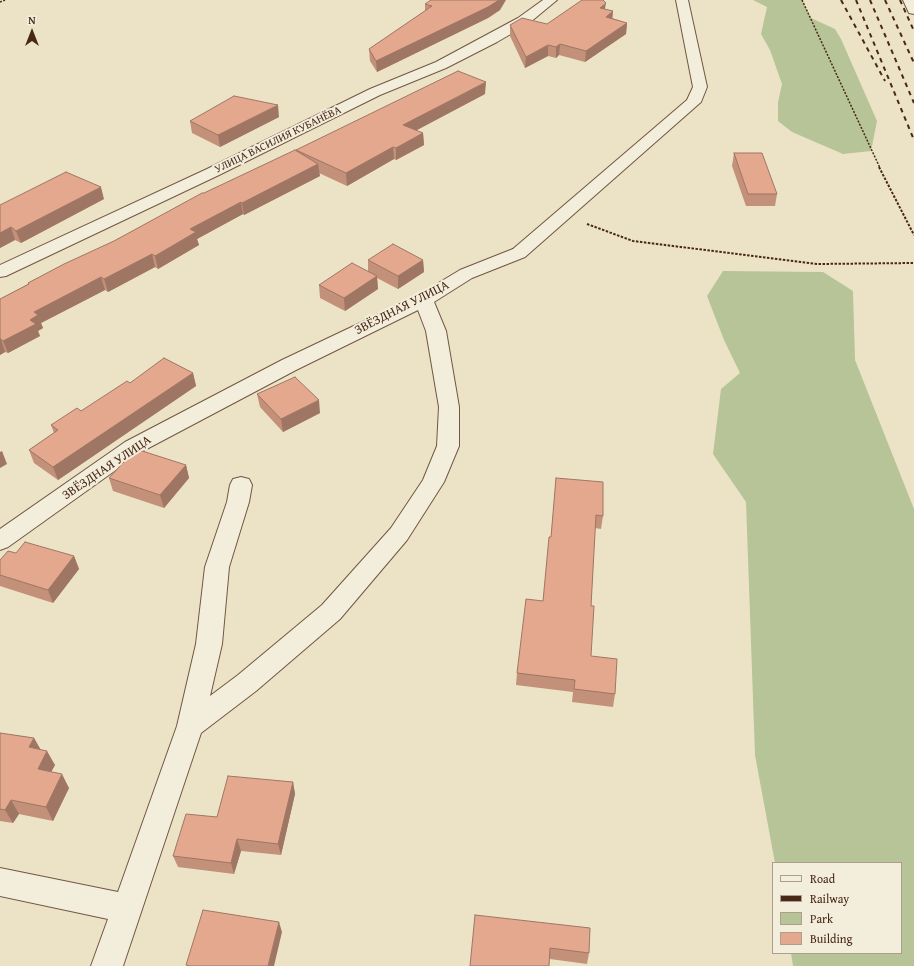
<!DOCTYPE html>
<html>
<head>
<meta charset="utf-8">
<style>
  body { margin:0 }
  #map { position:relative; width:914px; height:966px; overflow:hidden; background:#ece3c7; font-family:"Gentium Book Plus",serif }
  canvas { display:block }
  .legend { position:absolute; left:772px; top:862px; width:130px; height:92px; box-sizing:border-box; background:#f3eddb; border:1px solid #af9e8c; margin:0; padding:5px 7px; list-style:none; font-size:12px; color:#482816 }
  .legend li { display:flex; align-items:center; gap:8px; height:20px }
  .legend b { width:20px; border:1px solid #af9e8c }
  .north { position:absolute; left:12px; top:12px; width:40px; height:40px; -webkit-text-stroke:3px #f3eddb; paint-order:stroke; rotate:0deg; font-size:11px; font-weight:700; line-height:16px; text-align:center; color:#482816 }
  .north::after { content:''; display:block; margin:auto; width:14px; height:18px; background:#482816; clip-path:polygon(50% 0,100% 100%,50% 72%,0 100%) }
</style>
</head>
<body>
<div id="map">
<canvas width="914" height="966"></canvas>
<ul class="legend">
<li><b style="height:5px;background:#f3eddb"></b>Road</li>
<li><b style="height:5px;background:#482816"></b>Railway</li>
<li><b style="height:11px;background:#b6c497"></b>Park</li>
<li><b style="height:11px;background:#e3a88d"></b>Building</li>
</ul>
<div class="north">N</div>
</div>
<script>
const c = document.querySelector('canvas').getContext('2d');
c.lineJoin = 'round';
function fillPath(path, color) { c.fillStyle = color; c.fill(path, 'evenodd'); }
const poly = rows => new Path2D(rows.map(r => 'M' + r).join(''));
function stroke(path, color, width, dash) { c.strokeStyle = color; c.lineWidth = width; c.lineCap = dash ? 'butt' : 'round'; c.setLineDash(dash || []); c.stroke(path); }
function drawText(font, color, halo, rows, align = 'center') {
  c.font = font + ' "Gentium Book Plus",serif'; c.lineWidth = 4; c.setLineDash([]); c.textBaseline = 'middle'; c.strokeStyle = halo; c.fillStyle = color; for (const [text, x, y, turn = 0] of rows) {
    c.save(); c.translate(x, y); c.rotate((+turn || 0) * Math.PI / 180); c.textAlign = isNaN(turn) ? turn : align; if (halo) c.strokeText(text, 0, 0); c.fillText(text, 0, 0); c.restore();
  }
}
fillPath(poly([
  [753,0,802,0,811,18,835,29,841,39,877,121,871,151,843,154,792,132,778,121,778,102,782,84,770,50,761,34,767,7],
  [723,271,823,272,853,291,855,360,914,509,914,966,793,966,791,953,901,953,901,863,775,863,755,755,746,502,713,454,721,389,740,373,724,340,707,296]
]), '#b6c497');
const minor = poly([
  [543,0,557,0,528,24,497,42,446,68,380,95,219,175,6,276,0,277,0,265,207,169,370,89,436,62,518,18,543,0],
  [676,0,688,0,707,87,701,102,525,257,472,278,434,302,446,331,459,407,459,446,444,482,407,540,340,619,256,691,201,733,123,966,91,966,108,919,0,896,0,868,118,892,177,726,196,644,205,567,227,502,230,485,233,479,241,477,249,479,252,485,249,502,229,567,222,644,210,696,238,675,322,605,391,528,423,480,437,446,439,407,426,331,418,310,296,370,141,452,8,547,0,550,0,529,125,442,282,360,417,296,460,270,513,249,687,100,693,87,676,0],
  [903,0,914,0,914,14,909,13,903,0]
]);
stroke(minor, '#715742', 2);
stroke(poly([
  [802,0,880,168],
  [0,2,5,0]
]), '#482816', 1.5, [2, 1.5]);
stroke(poly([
  [879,167,914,235],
  [587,224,633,241,817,264,914,263]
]), '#482816', 2, [2.5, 1.5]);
fillPath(minor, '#f3eddb');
stroke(poly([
  [841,0,885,81],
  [856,0,914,140],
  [870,0,914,103],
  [885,0,914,63],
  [900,0,914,31]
]), '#482816', 2, [4.5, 4.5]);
fillPath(poly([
  [425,4,500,10,488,18,377,72,370,61,369,49,425,11],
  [605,9,613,11,612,18,627,23,626,34,585,62,559,55,556,58,548,56,525,68,510,36,510,25,547,24],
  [485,94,416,130,423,133,424,145,396,160,394,159,347,186,319,173,320,176,244,215,243,214,197,239,199,245,158,269,155,267,108,292,105,290,41,323,43,328,38,331,40,336,8,353,5,352,0,355,0,299,28,284,28,283,114,241,204,193,297,151,296,150],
  [279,117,220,147,192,133,190,121],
  [734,153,777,194,775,206,746,206,732,166],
  [104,199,21,243,15,240,0,248,0,205],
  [368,260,423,260,424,272,398,289,377,278,378,289,345,311,320,298,319,285,368,271],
  [193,373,196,386,58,480,34,463,29,450,54,433,51,425,81,411,130,383],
  [257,394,320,413,283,432,260,407],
  [186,465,189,478,164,508,113,491,109,478],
  [556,478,603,516,601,529,595,528,591,606,591,656,615,694,613,707,572,702,573,692,516,685,517,673,543,601,551,537],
  [16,553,74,556,79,569,53,603,0,586,0,575],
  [0,733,34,738,40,749,55,765,51,772,69,788,53,821,19,814,13,823,0,821],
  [293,782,295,794,281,855,241,851,234,874,178,867,173,856,217,817],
  [475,915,589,953,587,964,550,959]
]), '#c39079');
fillPath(poly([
  [499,0,506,0,500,10,488,18,377,72,376,61],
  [606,3,604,14,600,8],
  [613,11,612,22,606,17],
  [627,23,626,34,585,62,586,51],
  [560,44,559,55,556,58,556,47],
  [548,45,548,56,525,68,526,57],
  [486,82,485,94,404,137,403,125],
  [278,105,279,117,220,147,218,135],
  [423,133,424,145,396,160,396,148],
  [393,147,394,159,347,186,346,173],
  [318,164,320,176,244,215,242,203],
  [101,187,104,199,21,243,16,231],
  [241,202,243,214,197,239,199,245,158,269,155,256,190,229],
  [11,227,15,240,0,248,0,233],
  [152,254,155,267,108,292,104,279],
  [423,260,424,272,398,289,398,276],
  [377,276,378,289,345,311,344,298],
  [101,277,105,290,41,323,43,328,38,331,40,336,8,353,3,341,30,320,34,312],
  [0,339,1,339,5,352,0,355],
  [193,373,196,386,58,480,53,467],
  [319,400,320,413,283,432,281,419],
  [2,451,7,464,0,468,0,452],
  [186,465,189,478,164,508,160,495],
  [74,556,79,569,53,603,48,590],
  [34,738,42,752,29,747],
  [47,751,55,765,45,783,38,769],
  [62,774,69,788,53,821,46,807],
  [293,782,295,794,281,855,278,844],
  [11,800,19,814,13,823,5,810],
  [237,839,241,851,234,874,231,863],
  [279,922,282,932,274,966,268,966]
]), '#9f7663');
const building = poly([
  [431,0,499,0,488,7,376,61,369,49,432,6,425,4,431,0],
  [582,0,603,0,606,3,600,8,613,11,606,17,627,23,586,51,560,44,556,47,548,45,526,57,510,25,522,18,547,24,582,0],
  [458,71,486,82,403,125,423,133,396,148,393,147,346,173,296,150,458,71],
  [234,96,278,105,218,135,190,121,234,96],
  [295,150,318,164,242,203,241,202,190,229,196,232,155,256,152,254,104,279,101,277,34,312,38,315,30,320,36,324,3,341,1,339,0,339,0,299,29,284,28,283,64,264,114,241,202,193,204,193,295,150],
  [734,153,762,153,777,194,748,194,734,153],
  [66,172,101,187,16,231,11,227,0,233,0,205,66,172],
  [393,244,423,260,398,276,368,260,393,244],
  [352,263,377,276,344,298,319,285,352,263],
  [164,358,193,373,53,467,29,450,58,430,51,425,77,408,81,411,127,381,130,383,164,358],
  [295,377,319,400,281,419,257,394,295,377],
  [136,449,186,465,160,495,109,478,136,449],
  [556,478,603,482,603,516,596,515,591,606,594,606,591,656,617,659,615,694,574,689,575,680,517,673,526,599,543,601,549,537,551,537,556,478],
  [25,542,74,556,48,590,0,575,0,560,8,551,16,553,25,542],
  [0,733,34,738,29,747,47,751,38,769,62,774,46,807,11,800,5,810,0,809,0,733],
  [228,776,293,782,278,844,237,839,231,863,173,856,186,814,217,817,228,776],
  [203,910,279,922,268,966,190,966,186,965,203,910],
  [475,915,590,928,589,953,550,948,549,966,470,966,475,915]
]);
fillPath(building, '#e3a88d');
stroke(building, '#9f7663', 1);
drawText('11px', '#482816', '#f3eddb', [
  ["УЛИЦА ВАСИЛИЯ КУБАНЁВА",278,140,-26]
]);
drawText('13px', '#482816', '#f3eddb', [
  ["ЗВЁЗДНАЯ УЛИЦА",402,308,-27],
  ["ЗВЁЗДНАЯ УЛИЦА",107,468,-34]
]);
</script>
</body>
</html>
